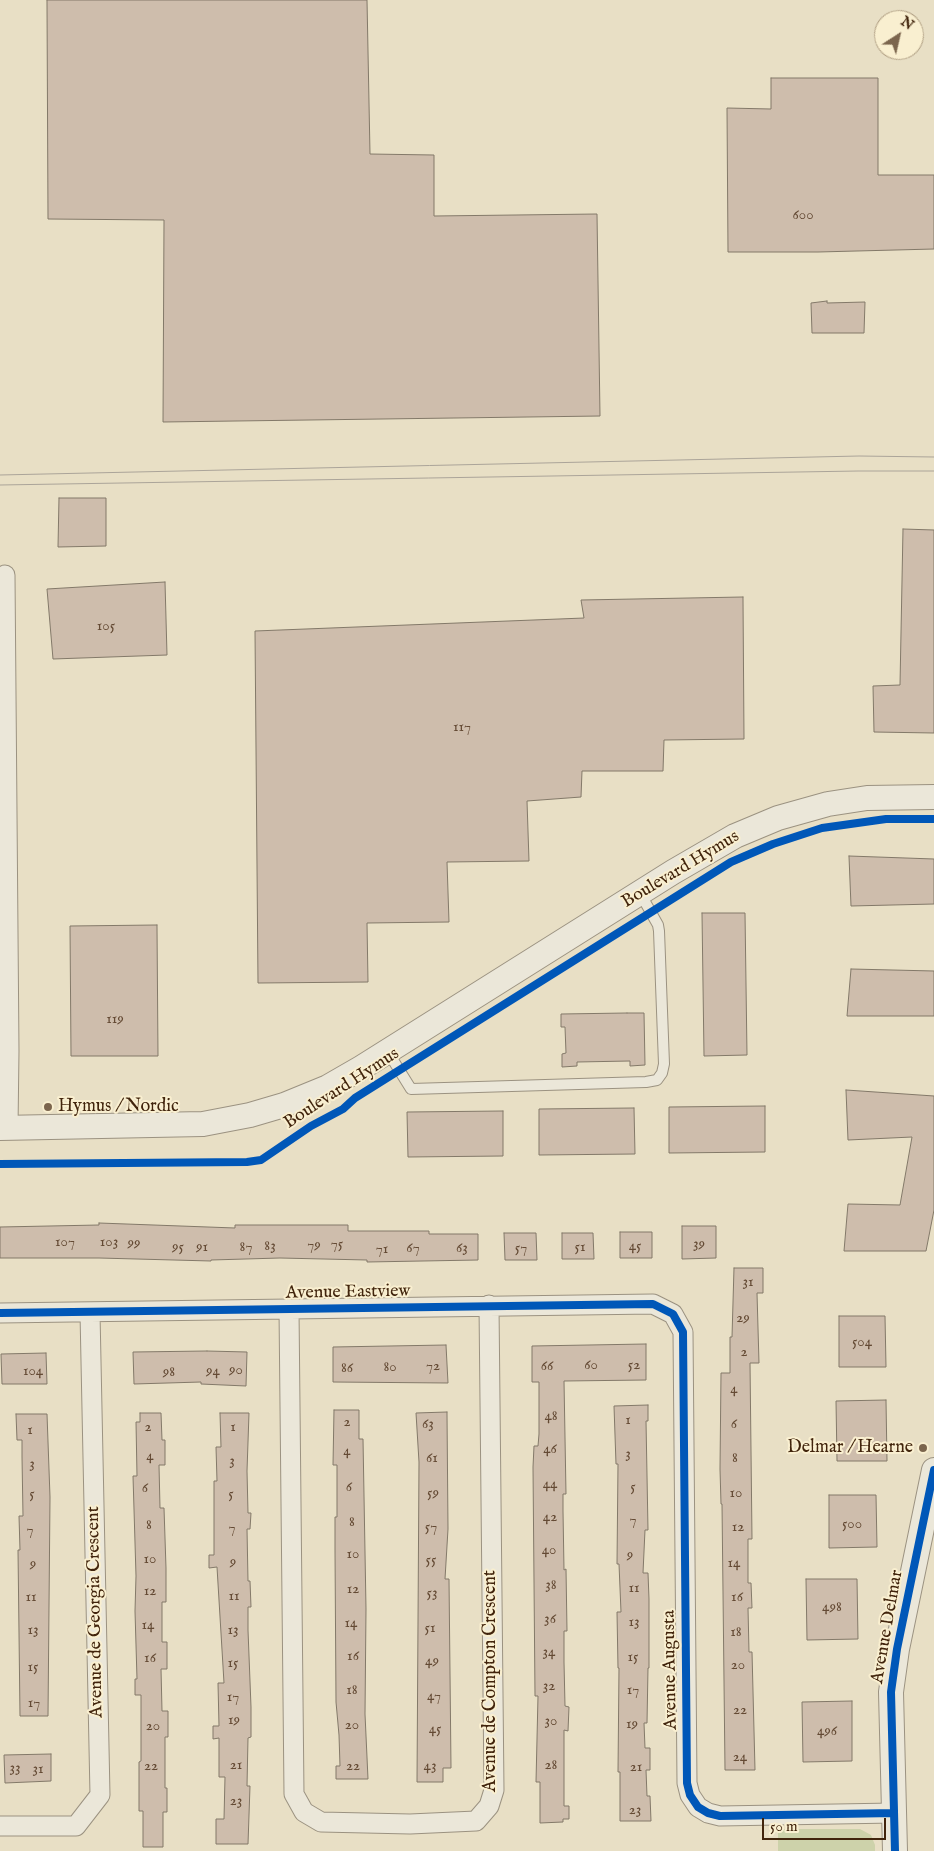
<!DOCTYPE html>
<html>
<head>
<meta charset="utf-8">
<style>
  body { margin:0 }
  #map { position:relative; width:934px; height:1851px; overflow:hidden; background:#e8dfc5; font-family:"IM FELL English",serif }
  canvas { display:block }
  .north { position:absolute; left:874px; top:10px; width:50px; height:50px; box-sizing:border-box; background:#f9efd0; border:1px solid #af9e82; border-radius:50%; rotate:35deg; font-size:14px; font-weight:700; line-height:20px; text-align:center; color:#41240c }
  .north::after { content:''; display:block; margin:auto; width:18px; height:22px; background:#7b654d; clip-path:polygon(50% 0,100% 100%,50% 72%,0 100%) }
  .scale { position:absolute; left:762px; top:1818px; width:124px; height:22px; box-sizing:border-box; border:2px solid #41240c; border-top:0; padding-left:6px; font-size:15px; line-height:18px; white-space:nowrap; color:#41240c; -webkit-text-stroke:4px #f9efd0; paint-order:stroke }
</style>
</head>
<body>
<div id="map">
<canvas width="934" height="1851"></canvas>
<div class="north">N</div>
<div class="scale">50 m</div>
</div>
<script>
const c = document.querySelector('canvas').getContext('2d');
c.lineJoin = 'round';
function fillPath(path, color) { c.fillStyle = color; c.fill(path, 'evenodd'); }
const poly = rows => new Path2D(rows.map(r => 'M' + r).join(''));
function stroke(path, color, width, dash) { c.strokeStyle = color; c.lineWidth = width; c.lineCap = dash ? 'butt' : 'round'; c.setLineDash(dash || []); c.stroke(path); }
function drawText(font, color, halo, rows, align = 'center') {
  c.font = font + ' "IM FELL English",serif'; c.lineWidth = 4; c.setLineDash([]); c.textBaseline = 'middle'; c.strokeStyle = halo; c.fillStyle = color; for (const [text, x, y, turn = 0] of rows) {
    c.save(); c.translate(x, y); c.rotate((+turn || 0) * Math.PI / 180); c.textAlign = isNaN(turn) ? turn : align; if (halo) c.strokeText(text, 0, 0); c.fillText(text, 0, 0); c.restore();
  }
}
fillPath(poly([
  [778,1829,860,1829,871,1835,875,1845,875,1851,778,1851]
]), '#cdd2aa');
const building = poly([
  [47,0,367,0,370,154,434,155,434,216,597,214,600,416,163,422,164,220,48,219,47,0],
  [771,78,878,78,878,175,934,175,934,249,818,252,728,252,727,108,771,109,771,78],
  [827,301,827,303,865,302,864,333,812,333,811,303,827,301],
  [59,498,106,498,106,546,58,547,59,498],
  [903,529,934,530,934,733,874,732,873,686,900,685,903,529],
  [165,582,167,655,53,659,47,589,165,582],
  [743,597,744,739,664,740,663,771,582,771,581,797,527,801,529,861,447,862,449,922,367,923,368,982,258,983,255,631,584,618,581,600,743,597],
  [849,856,934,859,934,904,851,906,849,856],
  [702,913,745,913,747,1055,704,1056,702,913],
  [157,925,158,1056,71,1056,70,926,157,925],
  [851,969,934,971,934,1016,847,1016,851,969],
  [627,1013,644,1013,645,1065,630,1066,630,1061,577,1062,577,1066,562,1067,562,1054,566,1053,565,1027,561,1027,561,1014,627,1013],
  [846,1090,934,1096,934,1210,926,1251,844,1251,848,1204,900,1205,912,1137,848,1140,846,1090],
  [765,1106,765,1152,669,1153,669,1107,765,1106],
  [634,1108,635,1154,539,1155,539,1109,634,1108],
  [503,1111,503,1156,408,1157,407,1112,503,1111],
  [99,1223,235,1228,235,1225,348,1225,348,1231,429,1231,429,1234,478,1234,478,1260,367,1262,367,1260,280,1258,211,1260,211,1261,99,1258,0,1258,0,1227,99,1225,99,1223],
  [682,1226,716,1226,716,1258,682,1259,682,1226],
  [620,1232,652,1232,652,1258,620,1258,620,1232],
  [504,1233,536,1233,537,1260,505,1260,504,1233],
  [562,1233,593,1233,594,1259,562,1259,562,1233],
  [734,1268,763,1268,763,1293,757,1293,759,1363,750,1363,752,1539,748,1539,748,1583,751,1583,752,1608,748,1608,749,1652,752,1652,755,1770,725,1770,722,1504,721,1504,720,1469,721,1373,730,1373,730,1337,732,1337,734,1268],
  [839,1316,885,1316,886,1367,839,1367,839,1316],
  [646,1344,646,1380,564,1381,566,1494,563,1494,563,1511,564,1570,566,1569,567,1631,564,1631,564,1662,565,1706,569,1707,568,1731,564,1730,564,1806,569,1806,569,1819,563,1819,563,1822,540,1823,540,1782,536,1782,538,1696,535,1696,533,1467,534,1446,538,1446,539,1434,539,1382,532,1382,532,1346,646,1344],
  [446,1345,448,1383,333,1382,333,1347,446,1345],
  [207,1351,247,1352,246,1386,201,1384,201,1382,134,1384,133,1352,207,1351],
  [46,1353,47,1384,2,1384,1,1354,46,1353],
  [886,1400,887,1461,837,1461,836,1401,886,1400],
  [648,1405,648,1421,646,1421,648,1530,645,1530,643,1573,648,1573,649,1599,649,1668,648,1668,647,1723,644,1723,645,1748,650,1748,650,1770,646,1770,647,1796,650,1796,651,1821,620,1821,620,1772,618,1772,619,1668,618,1668,617,1612,621,1612,619,1564,617,1564,618,1464,616,1464,614,1406,648,1405],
  [334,1410,359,1410,359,1439,363,1439,366,1609,365,1714,368,1779,336,1779,336,1766,340,1766,339,1735,336,1702,335,1550,335,1517,337,1517,337,1465,333,1465,334,1410],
  [447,1412,448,1529,445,1579,449,1579,451,1768,443,1768,443,1782,417,1782,419,1462,416,1413,447,1412],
  [140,1413,161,1413,162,1440,165,1440,165,1465,159,1465,160,1508,164,1508,166,1568,166,1602,162,1602,162,1642,167,1642,167,1669,161,1669,162,1711,168,1711,168,1737,165,1737,165,1788,167,1788,167,1812,163,1812,163,1847,143,1847,143,1811,139,1811,139,1762,141,1761,141,1695,135,1695,135,1679,137,1679,135,1611,136,1576,133,1476,137,1476,136,1422,140,1422,140,1413],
  [220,1413,249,1413,247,1471,248,1513,251,1513,250,1529,247,1529,248,1581,250,1581,251,1607,248,1607,248,1630,251,1707,251,1737,248,1738,247,1786,250,1786,248,1844,216,1844,216,1819,224,1819,225,1777,219,1777,219,1738,213,1739,213,1726,219,1726,218,1683,224,1683,217,1567,209,1568,209,1555,214,1555,214,1481,217,1481,216,1447,221,1447,220,1413],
  [16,1414,47,1414,50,1497,48,1716,20,1716,18,1550,20,1550,19,1516,23,1516,22,1457,22,1440,17,1440,16,1414],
  [829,1495,876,1495,877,1547,829,1548,829,1495],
  [806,1579,857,1579,858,1639,807,1640,806,1579],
  [852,1701,852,1761,803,1762,802,1702,852,1701],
  [51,1754,51,1781,5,1783,4,1755,51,1754]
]);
fillPath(building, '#cebdac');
stroke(building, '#837969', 1);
const service = poly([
  [388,1052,411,1089,646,1082,657,1080,662,1073,664,1064,659,931,658,925,640,893]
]);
const minor = poly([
  [5,575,9,1051,8,1128],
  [289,1309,294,1794,304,1812,321,1822,410,1824,476,1821,489,1806,494,1790,489,1305],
  [0,1313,653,1304,673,1314,683,1332,687,1783,690,1795,698,1807,708,1813,720,1816,894,1813],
  [0,1826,76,1826,100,1795,90,1313]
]);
const tertiary = poly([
  [0,1128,203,1124,250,1115,284,1105,328,1087,361,1068,673,872,735,836,778,818,828,804,867,798,934,797],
  [895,1851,891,1692,897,1649,934,1470]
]);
stroke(service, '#9b9281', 12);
stroke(minor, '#9b9281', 21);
stroke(tertiary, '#9b9281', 26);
stroke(service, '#ebe7d9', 10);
stroke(minor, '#ebe7d9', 19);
stroke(tertiary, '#ebe7d9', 24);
stroke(poly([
  [0,475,859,456,934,457],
  [0,485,858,471,934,471]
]), '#aba499', 1);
stroke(poly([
  [0,1164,247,1162,261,1160,311,1126,343,1109,355,1098,731,862,773,844,822,828,886,819,934,819],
  [0,1313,653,1304,673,1314,683,1332,687,1783,690,1795,698,1807,708,1813,720,1816,894,1813],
  [895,1851,891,1692,897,1649,934,1470]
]), '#0057b8', 8);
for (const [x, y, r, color] of [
  [48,1107,5,"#7b654d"],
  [923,1448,5,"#7b654d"]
]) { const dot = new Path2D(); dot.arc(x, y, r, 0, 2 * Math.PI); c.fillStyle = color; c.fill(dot); stroke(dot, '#f9efd0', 2); }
drawText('15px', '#644a34', null, [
  ["600",803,216],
  ["105",106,627],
  ["117",462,728],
  ["119",115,1020],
  ["107",65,1243],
  ["103",109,1243],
  ["99",134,1244],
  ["75",337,1245],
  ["39",699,1245],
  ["79",314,1246],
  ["83",270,1247],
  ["45",635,1247],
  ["95",178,1248],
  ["91",202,1248],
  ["87",246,1248],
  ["51",580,1248],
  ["67",413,1249],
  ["63",462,1249],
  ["57",521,1249],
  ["71",382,1250],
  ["31",748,1283],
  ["29",743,1319],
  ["504",862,1343],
  ["2",744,1353],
  ["60",591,1366],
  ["52",634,1366],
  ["72",433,1367],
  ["66",547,1367],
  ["80",390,1368],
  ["86",347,1369],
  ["90",236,1371],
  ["104",33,1372],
  ["94",213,1372],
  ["98",169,1373],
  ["4",734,1390],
  ["48",551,1417],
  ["1",628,1421],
  ["2",347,1423],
  ["63",428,1425],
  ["6",734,1425],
  ["2",148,1428],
  ["1",233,1428],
  ["1",30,1431],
  ["46",550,1450],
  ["4",347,1452],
  ["3",628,1455],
  ["4",150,1457],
  ["61",432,1459],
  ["8",735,1459],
  ["3",232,1462],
  ["3",32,1465],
  ["44",550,1485],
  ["6",349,1488],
  ["5",633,1488],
  ["6",145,1489],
  ["59",433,1494],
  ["10",736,1494],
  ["5",32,1495],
  ["5",231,1495],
  ["42",550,1518],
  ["7",633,1521],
  ["8",352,1523],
  ["500",852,1525],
  ["8",149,1526],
  ["57",431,1528],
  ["12",738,1528],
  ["7",232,1529],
  ["7",30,1531],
  ["40",549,1551],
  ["10",353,1555],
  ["9",630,1556],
  ["10",150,1560],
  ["55",431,1561],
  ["9",233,1563],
  ["14",734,1564],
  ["9",33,1565],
  ["38",551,1586],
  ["11",634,1589],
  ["12",353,1590],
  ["12",150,1592],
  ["53",432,1594],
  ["11",234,1597],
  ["11",31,1598],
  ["16",737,1598],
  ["498",832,1608],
  ["36",550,1620],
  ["13",634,1623],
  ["14",351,1624],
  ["14",148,1626],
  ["51",430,1629],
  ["13",33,1631],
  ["13",233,1631],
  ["18",736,1633],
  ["34",549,1653],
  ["16",353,1657],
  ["15",633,1658],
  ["16",150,1659],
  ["49",432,1662],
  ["15",233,1664],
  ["20",738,1666],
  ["15",33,1668],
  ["32",549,1687],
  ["18",352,1691],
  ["17",633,1691],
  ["47",434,1697],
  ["17",233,1698],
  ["17",34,1704],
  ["22",740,1711],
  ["19",234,1721],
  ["30",551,1722],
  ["19",632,1725],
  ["20",352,1726],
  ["20",153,1727],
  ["45",435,1730],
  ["496",827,1732],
  ["24",740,1758],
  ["21",236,1766],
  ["28",551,1766],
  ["22",151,1767],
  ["22",353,1767],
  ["43",430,1767],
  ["21",636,1768],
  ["33",15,1769],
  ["31",38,1770],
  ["23",236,1802],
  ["23",635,1811]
]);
drawText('18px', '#41240c', '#f9efd0', [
  ["Boulevard Hymus",681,870,-31],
  ["Boulevard Hymus",342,1089,-33],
  ["Avenue Eastview",348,1293,-1],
  ["Avenue de Georgia Crescent",96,1612,-91],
  ["Avenue Delmar",888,1627,-80],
  ["Avenue Augusta",671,1670,-91],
  ["Avenue de Compton Crescent",491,1681,-90]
]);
drawText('18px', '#41240c', '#f9efd0', [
  ["Hymus / Nordic",58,1107],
  ["Delmar / Hearne",913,1448,"right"]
], 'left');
</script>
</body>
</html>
